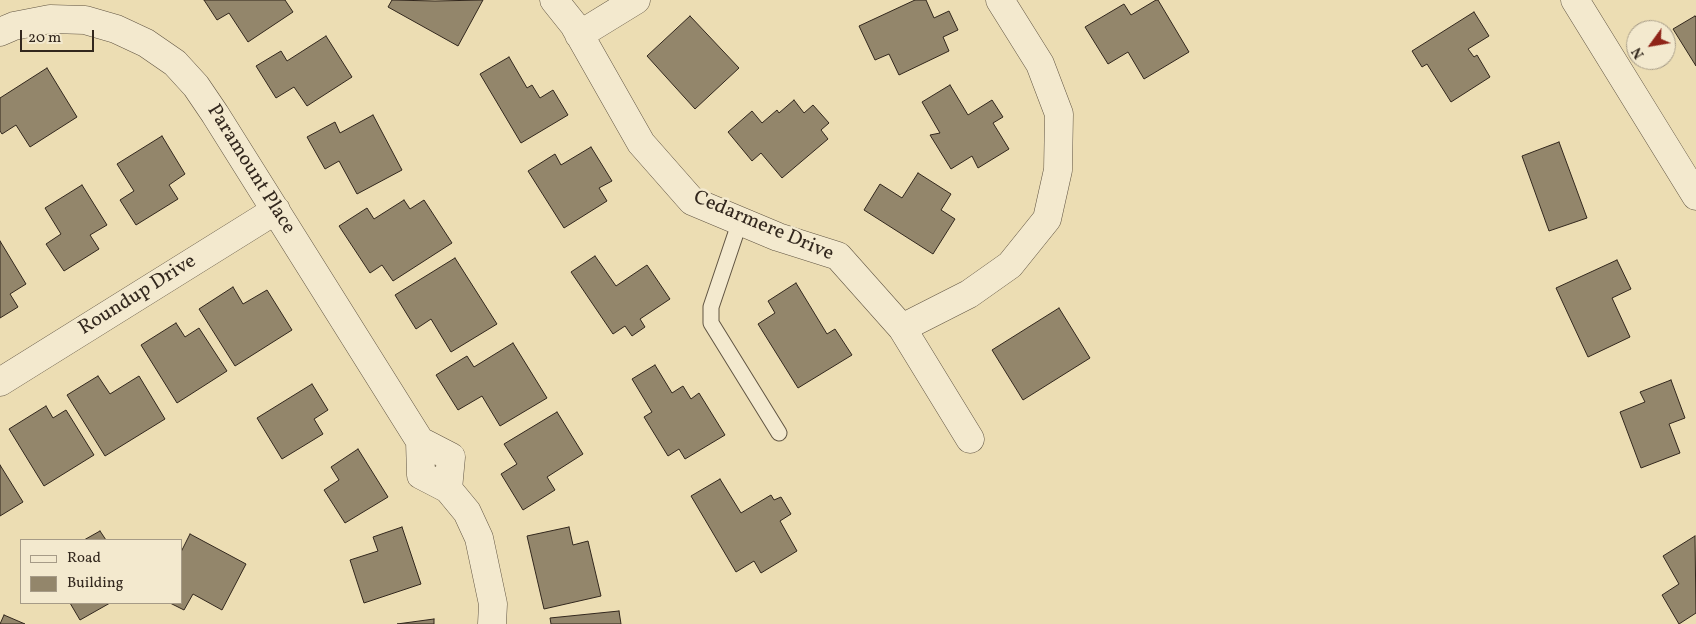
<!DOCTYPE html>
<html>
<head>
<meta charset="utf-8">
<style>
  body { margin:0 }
  #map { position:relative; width:1696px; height:624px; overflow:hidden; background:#ecddb3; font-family:Vollkorn,serif }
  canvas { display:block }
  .legend { position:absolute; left:20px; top:539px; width:162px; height:65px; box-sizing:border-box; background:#f3e9ce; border:1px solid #a69b87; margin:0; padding:6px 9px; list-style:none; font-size:15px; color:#32271d }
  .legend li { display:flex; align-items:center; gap:10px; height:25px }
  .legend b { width:25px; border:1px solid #a69b87 }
  .north { position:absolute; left:1626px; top:20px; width:50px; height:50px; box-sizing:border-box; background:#f3e9ce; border:1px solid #a69b87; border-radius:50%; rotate:238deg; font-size:14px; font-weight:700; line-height:20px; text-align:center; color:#32271d }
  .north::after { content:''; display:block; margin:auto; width:18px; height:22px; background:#8f2418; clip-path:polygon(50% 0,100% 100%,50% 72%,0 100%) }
  .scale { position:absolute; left:20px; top:30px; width:74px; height:22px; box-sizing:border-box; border:2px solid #32271d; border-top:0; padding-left:6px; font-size:15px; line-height:18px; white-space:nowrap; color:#32271d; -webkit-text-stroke:4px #f3e9ce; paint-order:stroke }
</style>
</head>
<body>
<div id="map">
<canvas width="1696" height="624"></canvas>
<ul class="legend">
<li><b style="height:6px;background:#f3e9ce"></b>Road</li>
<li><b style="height:14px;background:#93866b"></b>Building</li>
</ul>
<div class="north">N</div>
<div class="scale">20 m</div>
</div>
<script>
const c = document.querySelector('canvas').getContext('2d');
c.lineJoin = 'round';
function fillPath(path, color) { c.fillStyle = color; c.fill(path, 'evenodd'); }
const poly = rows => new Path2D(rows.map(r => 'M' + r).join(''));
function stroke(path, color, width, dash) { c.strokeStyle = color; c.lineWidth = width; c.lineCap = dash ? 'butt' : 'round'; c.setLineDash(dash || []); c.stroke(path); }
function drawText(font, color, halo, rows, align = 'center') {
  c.font = font + ' Vollkorn,serif'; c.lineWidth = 5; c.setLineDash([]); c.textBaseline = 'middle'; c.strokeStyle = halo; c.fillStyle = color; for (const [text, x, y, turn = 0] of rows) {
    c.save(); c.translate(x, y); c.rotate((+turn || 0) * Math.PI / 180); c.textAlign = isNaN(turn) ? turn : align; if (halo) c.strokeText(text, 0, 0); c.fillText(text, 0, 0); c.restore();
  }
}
const building = poly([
  [204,0,285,0,293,12,248,42,229,13,217,20,204,0],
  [392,0,435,1,483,0,458,46,388,7,392,0],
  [915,0,926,0,934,18,949,11,958,30,943,37,949,51,899,75,889,54,875,60,859,26,915,0],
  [1156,0,1158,0,1189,52,1144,79,1128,52,1108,64,1085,27,1124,4,1131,15,1156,0],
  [1474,12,1489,36,1468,49,1474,57,1477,55,1490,77,1451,102,1427,64,1422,67,1412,51,1474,12],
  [690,16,739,68,695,109,647,56,690,16],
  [1695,16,1696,17,1696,66,1673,29,1695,16],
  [326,36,352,77,307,106,294,87,276,98,256,66,281,51,287,61,326,36],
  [509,57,527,88,532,85,540,98,553,90,568,115,521,143,480,74,509,57],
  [47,68,77,117,30,147,16,125,2,134,0,131,0,98,47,68],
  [950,85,968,115,992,100,1003,117,993,123,1009,149,978,168,972,156,951,169,930,135,940,133,922,102,950,85],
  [794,100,804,113,813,105,829,123,821,130,828,139,782,178,761,153,752,161,728,132,752,111,762,123,777,110,779,113,794,100],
  [373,115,402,170,357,194,339,161,325,169,307,137,335,122,340,133,373,115],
  [162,136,185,174,169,185,178,199,136,225,120,200,134,191,117,164,162,136],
  [1559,142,1587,218,1549,231,1522,156,1559,142],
  [591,147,612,181,599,188,607,201,564,228,528,171,555,154,561,165,591,147],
  [918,173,951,194,941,210,955,219,933,254,864,210,880,184,902,198,918,173],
  [82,185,107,225,90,235,99,249,64,271,46,244,61,234,45,208,82,185],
  [404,200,410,209,424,200,452,243,393,281,382,265,370,273,339,226,367,208,374,219,404,200],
  [0,241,26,284,10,294,18,307,0,318,0,241],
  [595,256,616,286,647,265,670,299,640,319,645,327,632,336,625,326,613,334,571,272,595,256],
  [455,258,497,324,451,352,431,319,416,329,395,295,455,258],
  [1617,260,1631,289,1612,298,1630,337,1588,357,1556,288,1617,260],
  [796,283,827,334,835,329,852,355,798,388,758,324,775,313,768,301,796,283],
  [233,287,243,304,267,290,292,330,235,366,199,309,233,287],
  [1059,308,1090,358,1023,400,992,350,1059,308],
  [176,323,185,337,199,328,227,371,177,403,141,345,176,323],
  [513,343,547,398,500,426,482,396,458,410,436,375,467,356,474,367,513,343],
  [655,365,672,393,683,386,691,399,699,393,725,435,685,459,679,449,668,456,644,417,652,412,632,379,655,365],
  [98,376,110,394,139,376,165,419,105,456,67,395,98,376],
  [1671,380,1685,418,1669,424,1680,453,1641,468,1620,412,1645,402,1640,392,1671,380],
  [312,384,328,410,314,419,323,434,282,459,257,418,312,384],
  [46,406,53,418,66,410,94,455,44,486,9,429,46,406],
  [557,412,583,454,547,477,555,490,523,510,501,474,517,464,504,444,557,412],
  [358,449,388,497,345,523,324,490,339,480,331,467,358,449],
  [0,465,23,502,0,516,0,465],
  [720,479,741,513,771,495,774,500,781,497,791,514,780,521,797,551,761,573,754,561,736,572,691,496,720,479],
  [402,527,421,584,364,603,350,560,378,551,373,537,402,527],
  [569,527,573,545,588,541,601,596,544,609,527,536,569,527],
  [100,531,106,540,84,540,100,531],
  [190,534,246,564,222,610,193,594,184,610,170,603,181,603,181,552,190,534],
  [1695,536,1696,613,1679,624,1662,595,1679,584,1663,556,1695,536],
  [70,603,110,603,80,620,70,603],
  [619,611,621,624,551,624,550,618,619,611],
  [4,615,25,624,0,624,4,615],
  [434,619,434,624,397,624,434,619]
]);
fillPath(building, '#93866b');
stroke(building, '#32271d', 1);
const service = poly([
  [740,221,711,307,711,323,779,433]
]);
const minor = poly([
  [554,0,574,25,641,143,692,201,778,237,838,256,902,328,970,439],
  [1575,0,1696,196],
  [0,32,14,26,50,19,85,20,116,29,146,43,175,63,196,86,215,114,420,441,421,475,448,489,467,512,479,538,493,604,492,624],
  [579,35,636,0],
  [902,328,969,294,1010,265,1047,219,1058,170,1059,114,1040,64,1000,0],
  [0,382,276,210],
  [420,441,451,457,448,489]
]);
stroke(service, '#605442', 17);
stroke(minor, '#605442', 29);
stroke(service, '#f3e9ce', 15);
stroke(minor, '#f3e9ce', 28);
drawText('20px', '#32271d', '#f3e9ce', [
  ["Paramount Place",250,170,58],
  ["Cedarmere Drive",763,227,23],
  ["Roundup Drive",138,296,-32]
]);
</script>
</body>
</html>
